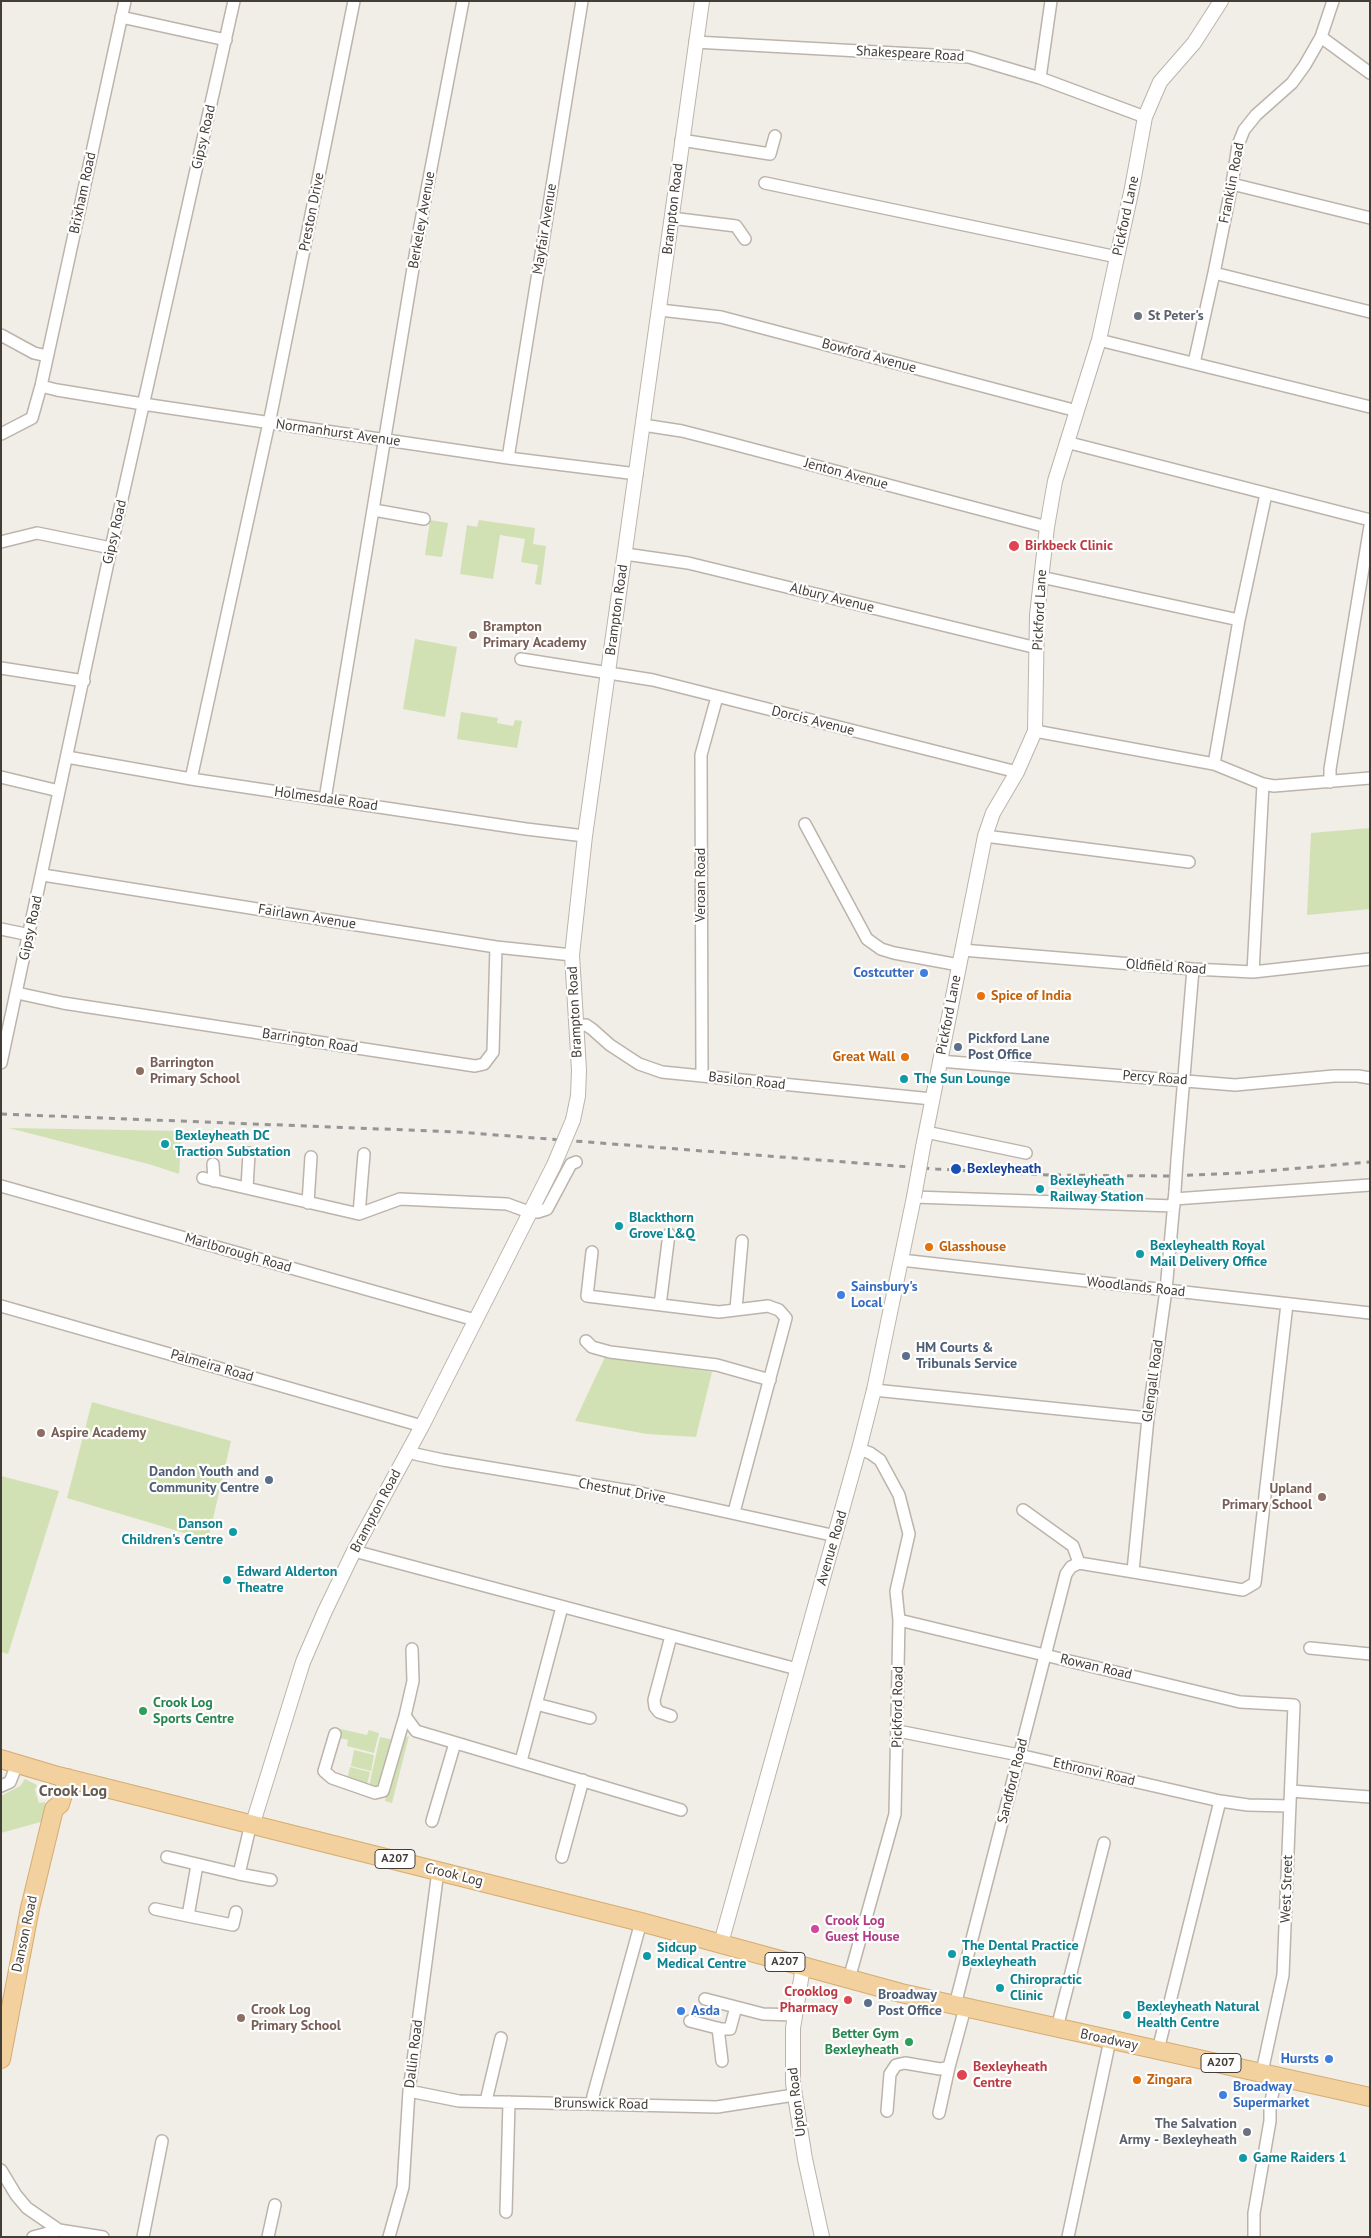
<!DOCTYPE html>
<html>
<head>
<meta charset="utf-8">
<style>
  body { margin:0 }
  #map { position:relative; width:1371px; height:2238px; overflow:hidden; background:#f1ede7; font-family:"PT Sans",sans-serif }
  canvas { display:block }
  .frame { position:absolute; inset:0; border:2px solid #433d37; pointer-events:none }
</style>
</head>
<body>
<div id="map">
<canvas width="1371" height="2238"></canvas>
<div class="frame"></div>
</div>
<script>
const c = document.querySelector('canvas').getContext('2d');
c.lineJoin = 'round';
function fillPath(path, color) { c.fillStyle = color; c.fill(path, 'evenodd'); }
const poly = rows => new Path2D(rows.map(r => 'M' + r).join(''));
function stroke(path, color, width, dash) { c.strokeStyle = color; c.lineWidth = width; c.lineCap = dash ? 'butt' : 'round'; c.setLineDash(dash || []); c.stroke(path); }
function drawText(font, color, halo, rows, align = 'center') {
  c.font = font + ' "PT Sans",sans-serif'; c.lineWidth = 4.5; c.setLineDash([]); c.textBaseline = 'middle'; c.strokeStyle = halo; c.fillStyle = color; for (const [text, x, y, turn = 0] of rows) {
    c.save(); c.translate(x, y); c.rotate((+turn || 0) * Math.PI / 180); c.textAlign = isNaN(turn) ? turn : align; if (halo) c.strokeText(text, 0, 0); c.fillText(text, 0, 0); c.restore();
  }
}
fillPath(poly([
  [430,520,448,523,442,557,425,555],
  [479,520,535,528,533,544,546,546,541,585,535,584,538,565,521,562,525,539,500,535,493,579,460,574,467,525,477,527],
  [415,639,457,647,445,717,403,709],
  [461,712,498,718,497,723,513,726,515,720,522,721,517,748,457,739],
  [1370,828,1370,909,1307,915,1311,833],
  [9,1128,182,1131,179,1174,152,1165],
  [605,1357,712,1372,696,1437,647,1434,575,1421],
  [92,1402,231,1441,208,1540,67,1498],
  [1,1476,59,1491,8,1654,1,1652],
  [336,1728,367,1735,369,1730,379,1733,374,1753,347,1746,348,1740,340,1738,341,1733,336,1731],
  [409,1736,392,1803,385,1801,400,1742,403,1742,406,1737],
  [380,1737,393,1740,380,1785,374,1788,369,1786],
  [354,1750,374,1755,371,1771,351,1766],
  [350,1767,370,1772,367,1785,347,1780],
  [25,1779,37,1785,35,1790,39,1803,45,1802,44,1821,1,1833,1,1796,20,1786]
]), '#d2e1b4');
const minor = poly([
  [121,17,226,40],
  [1321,37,1370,73],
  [695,42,969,57,1040,78,1145,117],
  [1040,78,1051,1],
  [681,140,770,154,775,136],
  [765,183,1117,257],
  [1232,184,1370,218],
  [671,218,736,226,745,239],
  [1214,273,1370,312],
  [660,310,721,317,1077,411],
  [1,335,34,353,47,356],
  [1099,340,1370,407],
  [1194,363,1214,273,1232,184,1238,145,1244,130,1256,115,1292,83,1305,65,1321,37,1333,1],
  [41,386,57,390,143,404,508,458,637,474],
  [643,425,682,431,729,443,1047,527],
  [1,434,32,418,41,386,125,1],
  [1066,442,1370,520],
  [508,458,582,1],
  [374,510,424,519],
  [1,542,37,533,111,548],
  [625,554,688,563,1037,648],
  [1041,577,1239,620],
  [521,659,653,680,1017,772],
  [1,668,84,681],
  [1035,731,1214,764,1263,784,1274,786,1370,778],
  [67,757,191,779,526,829,585,836],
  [1214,764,1239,620,1266,494],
  [1,777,59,791],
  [191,779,272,409,354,1],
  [1330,782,1330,769,1370,526],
  [325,799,420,226,463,1],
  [805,824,867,939,881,949,894,953,959,965],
  [985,836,1189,862],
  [43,875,496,947,572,955],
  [1,929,30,935],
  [962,950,1193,969,1253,972,1370,959],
  [1253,972,1263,784],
  [17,993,63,1003,475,1066,484,1064,493,1052,496,947],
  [576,1026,586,1025,592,1029,610,1045,639,1064,662,1072,932,1099],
  [939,1061,1235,1085,1334,1076,1358,1076,1370,1078],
  [1,1063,111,548,234,1],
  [702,1076,701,755,717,697],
  [926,1132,1026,1153],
  [1177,1160,1193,969],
  [213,1164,214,1181],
  [203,1178,359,1214,400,1199,507,1204,529,1212,538,1212,547,1209,571,1164,576,1162],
  [1,1186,475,1320],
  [247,1188,249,1153],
  [914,1197,1174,1206],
  [1174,1199,1370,1185],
  [308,1203,311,1157],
  [359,1214,364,1154],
  [592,1252,587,1296,719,1312,768,1306,779,1310,786,1318,734,1512],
  [901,1260,1370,1313],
  [660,1305,669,1234],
  [1,1306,422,1426],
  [736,1309,742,1241],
  [586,1341,592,1347,610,1352,717,1365,770,1380],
  [874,1390,1148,1418],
  [408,1450,415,1454,443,1460,636,1492,836,1536],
  [1023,1510,1073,1546,1079,1563],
  [354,1551,797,1669],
  [1079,1563,1243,1590,1255,1583,1287,1304],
  [1133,1571,1148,1418,1166,1290,1175,1191],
  [899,1620,1240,1702,1294,1705,1283,1975,1262,2072],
  [671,1636,654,1700,655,1707,659,1712,671,1716],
  [1310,1648,1370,1654],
  [412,1649,413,1681,405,1716,416,1731,681,1810],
  [536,1704,590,1718],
  [898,1731,1019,1755,1220,1801,1248,1805,1290,1806],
  [335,1734,324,1771,332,1778,375,1793,383,1791,405,1716],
  [521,1761,562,1607],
  [1,1786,10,1782,17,1764],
  [1291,1791,1370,1797],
  [432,1821,455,1743],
  [167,1857,239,1874,251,1823],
  [562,1857,583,1780],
  [197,1865,188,1916,233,1925,236,1912],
  [239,1874,271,1880],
  [155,1909,188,1916],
  [849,1979,895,1814,899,1620,896,1591,909,1534,899,1495,880,1460,870,1453,859,1449],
  [705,1999,763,2014,795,2015],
  [955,2005,1066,1574,1071,1567,1079,1563],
  [690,2021,721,2029,730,2029,736,2007],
  [718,2028,722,2061],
  [1057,2028,1104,1843],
  [1158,2050,1220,1801],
  [949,2067,965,2008],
  [409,2091,459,2101,717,2107,794,2095],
  [486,2101,501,2038],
  [592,2104,593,2096,641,1922],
  [887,2111,890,2074,896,2065,905,2063,940,2069,949,2067,939,2113],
  [1,2170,16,2195,27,2208,59,2230],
  [506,2212,509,2102],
  [33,2237,59,2230,103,2237],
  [143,2237,162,2141],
  [268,2237,275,2205],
  [389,2237,403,2187,409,2091,438,1871],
  [1068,2237,1110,2040],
  [1254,2237,1254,2213,1270,2121,1270,2105,1277,2075]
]);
const tertiary = poly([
  [573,1120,578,1096,579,1070,572,955,585,836,702,1],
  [923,1147,985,836,993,813,1017,772,1035,731,1037,615,1047,527,1055,481,1099,340,1132,188,1145,117,1160,82,1194,43,1221,1],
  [253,1823,303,1662,325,1611,354,1551,422,1426,554,1165],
  [721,1943,859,1449,874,1390,914,1197],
  [803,1967,793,2028,793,2083,805,2159,822,2237]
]);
const primary = poly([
  [1,1759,58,1776,641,1922,901,1993,1370,2097],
  [1,2059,30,1908,54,1809,60,1804,68,1778]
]);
stroke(minor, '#bcb4ab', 14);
stroke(tertiary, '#bcb4ab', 16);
stroke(primary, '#d5ac71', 20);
stroke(minor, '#fff', 11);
stroke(tertiary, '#fff', 14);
stroke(primary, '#f2d19f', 18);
stroke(poly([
  [1,1114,458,1132,936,1169,1049,1175,1166,1176,1242,1173,1370,1162]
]), '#959595', 3, [6, 6]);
const minorBridge = poly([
  [1175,1191,1177,1160]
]);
const tertiaryBridge = poly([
  [554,1165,573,1120],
  [914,1197,923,1147]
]);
stroke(minorBridge, '#bcb4ab', 14, []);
stroke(tertiaryBridge, '#bcb4ab', 16, []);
stroke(minorBridge, '#fff', 11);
stroke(tertiaryBridge, '#fff', 14);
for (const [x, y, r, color] of [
  [1138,316,5,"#6b7280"],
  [1014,546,6,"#e0444e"],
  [473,635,5,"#8d6e63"],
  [924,973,5,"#3f7fe0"],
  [981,996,5,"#e8710a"],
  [958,1047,5,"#5c6f8a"],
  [905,1057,5,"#e8710a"],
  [140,1071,5,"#8d6e63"],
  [904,1079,5,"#0f9aa8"],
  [165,1144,5,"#0f9aa8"],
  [956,1169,6,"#1a4fb4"],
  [1040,1189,5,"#0f9aa8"],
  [619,1226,5,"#0f9aa8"],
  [929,1247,5,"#e8710a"],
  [1140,1254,5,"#0f9aa8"],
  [841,1295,5,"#3f7fe0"],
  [906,1356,5,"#5c6f8a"],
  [41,1433,5,"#8d6e63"],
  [269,1480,5,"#5c6f8a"],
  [1322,1497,5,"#8d6e63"],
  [233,1532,5,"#0f9aa8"],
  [227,1580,5,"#0f9aa8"],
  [143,1711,5,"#2e9e5b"],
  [815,1929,5,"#d1479c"],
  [952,1954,5,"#0f9aa8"],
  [647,1956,5,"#0f9aa8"],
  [1000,1988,5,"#0f9aa8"],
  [848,2000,5,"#e0444e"],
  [868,2003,5,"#5c6f8a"],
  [681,2011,5,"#3f7fe0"],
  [1127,2015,5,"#0f9aa8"],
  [241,2018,5,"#8d6e63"],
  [909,2042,5,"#2e9e5b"],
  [1329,2059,5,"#3f7fe0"],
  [962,2075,6,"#e0444e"],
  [1137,2080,5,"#e8710a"],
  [1223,2095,5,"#3f7fe0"],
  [1247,2132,5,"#6b7280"],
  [1243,2158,5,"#0f9aa8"]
]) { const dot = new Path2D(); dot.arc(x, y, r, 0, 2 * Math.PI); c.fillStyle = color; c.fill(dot); stroke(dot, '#fff', 2); }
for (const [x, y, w] of [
  [395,1859,40],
  [785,1962,40],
  [1221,2063,40]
]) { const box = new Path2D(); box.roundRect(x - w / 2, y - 9.5, w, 19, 4); c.fillStyle = '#fff'; c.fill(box); stroke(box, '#433d37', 1); }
drawText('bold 12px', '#433d37', null, [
  ["A207",395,1859],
  ["A207",785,1962],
  ["A207",1221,2063]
]);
drawText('14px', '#433d37', '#fff', [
  ["Shakespeare Road",910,54,3],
  ["Gipsy Road",204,137,-77],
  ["Franklin Road",1232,183,-79],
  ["Brixham Road",83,193,-78],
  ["Brampton Road",673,209,-83],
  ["Preston Drive",312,212,-79],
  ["Pickford Lane",1126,216,-78],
  ["Berkeley Avenue",422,220,-80],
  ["Mayfair Avenue",545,229,-81],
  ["Bowford Avenue",869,356,15],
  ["Normanhurst Avenue",338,433,8],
  ["Jenton Avenue",846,474,15],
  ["Gipsy Road",115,532,-77],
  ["Albury Avenue",832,598,14],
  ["Brampton Road",617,610,-82],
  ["Pickford Lane",1040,610,-87],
  ["Dorcis Avenue",813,721,14],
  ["Holmesdale Road",326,799,8],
  ["Veroan Road",701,885,-90],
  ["Fairlawn Avenue",307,917,9],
  ["Gipsy Road",31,928,-78],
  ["Oldfield Road",1166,967,4],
  ["Brampton Road",575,1012,-93],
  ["Pickford Lane",949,1015,-79],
  ["Barrington Road",310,1041,9],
  ["Percy Road",1155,1078,4],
  ["Basilon Road",747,1081,6],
  ["Marlborough Road",238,1253,16],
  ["Woodlands Road",1136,1287,6],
  ["Palmeira Road",212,1366,16],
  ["Glengall Road",1153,1381,-82],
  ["Chestnut Drive",622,1491,10],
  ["Brampton Road",376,1511,-62],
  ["Avenue Road",832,1548,-74],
  ["Rowan Road",1096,1667,13],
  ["Pickford Road",898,1707,-89],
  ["Ethronvi Road",1094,1772,13],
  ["Sandford Road",1013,1781,-76],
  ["Crook Log",454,1875,14],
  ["West Street",1287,1889,-88],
  ["Danson Road",25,1934,-78],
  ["Broadway",1109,2040,12],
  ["Dallin Road",414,2054,-83],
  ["Upton Road",797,2102,-97],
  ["Brunswick Road",601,2104,1]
]);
drawText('bold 14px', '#5b616d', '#fff', [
  ["St Peter's",1148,316],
  ["The Salvation",1237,2124,"right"],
  ["Army - Bexleyheath",1237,2140,"right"]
], 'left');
drawText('bold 14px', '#be3a42', '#fff', [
  ["Birkbeck Clinic",1025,546],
  ["Crooklog",838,1992,"right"],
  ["Pharmacy",838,2008,"right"],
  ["Bexleyheath",973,2067],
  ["Centre",973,2083]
], 'left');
drawText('bold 14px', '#785e54', '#fff', [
  ["Brampton",483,627],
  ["Primary Academy",483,643],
  ["Barrington",150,1063],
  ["Primary School",150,1079],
  ["Aspire Academy",51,1433],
  ["Upland",1312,1489,"right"],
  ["Primary School",1312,1505,"right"],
  ["Crook Log",251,2010],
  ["Primary School",251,2026]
], 'left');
drawText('bold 14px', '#366cbe', '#fff', [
  ["Costcutter",914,973,"right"],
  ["Sainsbury's",851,1287],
  ["Local",851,1303],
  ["Asda",691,2011],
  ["Hursts",1319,2059,"right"],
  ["Broadway",1233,2087],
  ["Supermarket",1233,2103]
], 'left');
drawText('bold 14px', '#c56008', '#fff', [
  ["Spice of India",991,996],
  ["Great Wall",895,1057,"right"],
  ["Glasshouse",939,1247],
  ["Zingara",1147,2080]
], 'left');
drawText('bold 14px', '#4e5e75', '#fff', [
  ["Pickford Lane",968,1039],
  ["Post Office",968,1055],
  ["HM Courts &",916,1348],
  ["Tribunals Service",916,1364],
  ["Dandon Youth and",259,1472,"right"],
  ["Community Centre",259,1488,"right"],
  ["Broadway",878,1995],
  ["Post Office",878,2011]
], 'left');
drawText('bold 14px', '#0d838f', '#fff', [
  ["The Sun Lounge",914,1079],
  ["Bexleyheath DC",175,1136],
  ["Traction Substation",175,1152],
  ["Bexleyheath",1050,1181],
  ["Railway Station",1050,1197],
  ["Blackthorn",629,1218],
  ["Grove L&Q",629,1234],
  ["Bexleyhealth Royal",1150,1246],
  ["Mail Delivery Office",1150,1262],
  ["Danson",223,1524,"right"],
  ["Children's Centre",223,1540,"right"],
  ["Edward Alderton",237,1572],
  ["Theatre",237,1588],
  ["The Dental Practice",962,1946],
  ["Bexleyheath",962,1962],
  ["Sidcup",657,1948],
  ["Medical Centre",657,1964],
  ["Chiropractic",1010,1980],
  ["Clinic",1010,1996],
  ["Bexleyheath Natural",1137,2007],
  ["Health Centre",1137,2023],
  ["Game Raiders 1",1253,2158]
], 'left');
drawText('bold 14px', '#164399', '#fff', [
  ["Bexleyheath",967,1169]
], 'left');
drawText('bold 14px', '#27864d', '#fff', [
  ["Crook Log",153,1703],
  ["Sports Centre",153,1719],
  ["Better Gym",899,2034,"right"],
  ["Bexleyheath",899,2050,"right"]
], 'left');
drawText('bold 14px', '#b23c85', '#fff', [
  ["Crook Log",825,1921],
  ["Guest House",825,1937]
], 'left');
drawText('bold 16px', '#655a4f', '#fff', [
  ["Crook Log",73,1791]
]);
</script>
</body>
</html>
